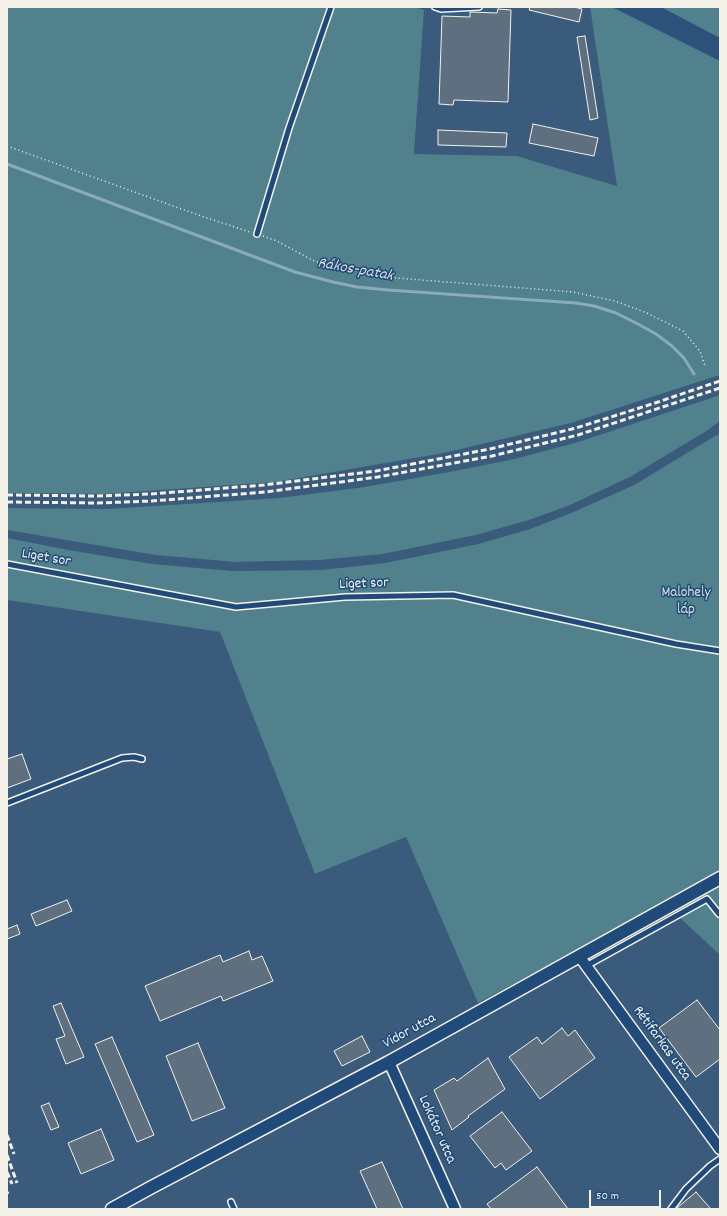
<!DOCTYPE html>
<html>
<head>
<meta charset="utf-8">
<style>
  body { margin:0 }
  #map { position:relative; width:727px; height:1216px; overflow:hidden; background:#2c527b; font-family:Dekko,sans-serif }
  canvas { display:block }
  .frame { position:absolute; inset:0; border:8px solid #f4f1e8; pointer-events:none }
  .scale { position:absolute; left:589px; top:1190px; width:72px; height:18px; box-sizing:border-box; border:2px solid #f4f1e8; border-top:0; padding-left:5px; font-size:12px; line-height:14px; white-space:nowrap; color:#f4f1e8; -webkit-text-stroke:3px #1f4a7a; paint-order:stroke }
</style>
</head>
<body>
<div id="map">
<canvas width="727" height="1216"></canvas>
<div class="frame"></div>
<div class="scale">50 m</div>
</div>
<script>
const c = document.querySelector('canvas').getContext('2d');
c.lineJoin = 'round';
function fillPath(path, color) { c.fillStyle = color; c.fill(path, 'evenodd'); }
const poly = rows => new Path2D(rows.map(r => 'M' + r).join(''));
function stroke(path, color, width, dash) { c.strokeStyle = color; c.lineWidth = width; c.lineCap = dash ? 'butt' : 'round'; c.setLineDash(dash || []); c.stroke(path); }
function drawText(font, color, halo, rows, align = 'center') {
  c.font = font + ' Dekko,sans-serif'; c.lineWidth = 3; c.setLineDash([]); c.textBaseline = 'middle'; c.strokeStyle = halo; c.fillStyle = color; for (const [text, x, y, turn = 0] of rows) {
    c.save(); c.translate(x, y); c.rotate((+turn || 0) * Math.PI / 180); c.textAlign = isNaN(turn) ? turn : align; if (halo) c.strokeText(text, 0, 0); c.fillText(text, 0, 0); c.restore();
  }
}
fillPath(poly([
  [415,7,590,7,618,186,517,156,414,154,424,10],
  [720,375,720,395,578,442,514,459,449,472,364,487,279,498,106,509,7,508,7,493,105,494,276,482,444,453,571,423],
  [720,421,720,433,719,434,634,485,571,513,530,529,478,544,385,563,321,570,233,571,153,564,69,550,7,538,7,530,155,555,235,562,320,560,383,554,476,535,529,520,568,506,630,477,708,430],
  [7,600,220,632,315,874,406,837,478,1003,665,903,720,955,720,1209,7,1209]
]), '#3b5b7c');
fillPath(poly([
  [7,7,415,7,424,10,414,154,517,156,617,186,590,7,612,7,720,61,720,375,571,423,444,453,276,482,105,494,7,493],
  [661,7,720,7,720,38],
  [720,395,720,421,708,430,630,477,568,506,529,520,476,535,383,554,320,560,235,562,155,555,7,530,7,508,106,509,279,498,364,487,449,472,514,459,578,442],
  [720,433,720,955,664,903,478,1003,406,837,315,874,220,632,7,600,7,538,69,550,153,564,233,571,321,570,385,563,478,544,530,529,571,513,634,485]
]), '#50818c');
stroke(poly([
  [7,164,295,272,333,282,357,287,388,290,576,303,594,306,616,313,638,324,656,334,672,346,684,358,694,374]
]), '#8aaabd', 3);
const building = poly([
  [530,7,574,7,582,9,579,22,529,10,530,7],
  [498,9,511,10,508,102,454,100,453,105,439,104,442,16,470,17,470,12,497,13,498,9],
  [585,36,598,118,590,120,577,37,585,36],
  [533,124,598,138,594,156,529,143,533,124],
  [438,130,507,133,506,147,438,145,438,130],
  [22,754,31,779,7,788,7,759,22,754],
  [67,900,72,911,36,926,31,914,67,900],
  [17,925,20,934,7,939,7,929,17,925],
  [249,951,252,960,262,956,273,981,223,1001,221,996,160,1021,145,986,220,955,223,962,249,951],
  [697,1000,720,1030,720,1059,696,1077,659,1028,697,1000],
  [61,1003,84,1057,66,1064,56,1039,65,1036,53,1006,61,1003],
  [562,1028,568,1036,575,1030,595,1058,540,1099,509,1057,537,1037,542,1044,562,1028],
  [362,1036,370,1052,342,1066,334,1051,362,1036],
  [112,1037,154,1135,137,1142,95,1044,112,1037],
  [198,1043,225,1108,192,1121,166,1056,198,1043],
  [488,1058,505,1089,468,1116,469,1117,452,1130,434,1090,454,1078,457,1081,488,1058],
  [49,1103,59,1127,51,1130,41,1106,49,1103],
  [502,1112,532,1151,506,1170,501,1163,495,1168,470,1136,502,1112],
  [101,1129,114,1160,81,1174,68,1143,101,1129],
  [382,1162,403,1209,377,1209,360,1171,382,1162],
  [537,1167,568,1209,491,1209,487,1204,537,1167],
  [696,1192,711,1209,676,1209,677,1208,696,1192]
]);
fillPath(building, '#5e707f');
stroke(building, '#f4f1e8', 1);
const service = poly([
  [435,7,441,9,479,7],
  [257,234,289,128,331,7],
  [7,564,236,607,345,597,453,595,676,644,720,651],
  [7,803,122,758,134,757,142,759],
  [586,966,707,899,719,914],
  [231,1202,234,1209],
  [671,1209,686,1189,710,1166,720,1159]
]);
const minor = poly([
  [579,956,720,1149],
  [389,1062,455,1209]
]);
const tertiary = poly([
  [112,1209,150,1188,389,1062,720,878]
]);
stroke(service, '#f4f1e8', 8);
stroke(minor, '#f4f1e8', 13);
stroke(tertiary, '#f4f1e8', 15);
stroke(poly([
  [7,146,201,216,250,232],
  [263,236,277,241,312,260,341,270,363,271,384,277,573,292,615,301,647,313,683,331,700,351,705,366]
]), '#f4f1e8', 1.5, [1, 3]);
stroke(service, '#1f4a7a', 5);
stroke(minor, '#1f4a7a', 10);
stroke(tertiary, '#1f4a7a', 12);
stroke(poly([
  [7,495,96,496,151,494,264,485,376,471,490,449,576,428,652,404,720,381],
  [7,502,97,503,152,501,265,492,378,477,492,456,578,435,720,388],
  [7,1135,14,1154],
  [7,1155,17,1183],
  [7,1172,12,1184],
  [7,1192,8,1194]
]), '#f4f1e8', 3, [6, 3]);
drawText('15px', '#f4f1e8', '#1f4a7a', [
  ["Liget sor",46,559,10],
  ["Liget sor",364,585,-2],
  ["Vidor utca",410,1032,-29],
  ["Rétifarkas utca",661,1044,54],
  ["Lokátor utca",436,1130,66]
]);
drawText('15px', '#dbe0da', '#1f4a7a', [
  ["Malohely",686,594],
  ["láp",686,611]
]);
drawText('italic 16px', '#dadfdd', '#1f4a7a', [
  ["Rákos-patak",355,271,10]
]);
</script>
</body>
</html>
